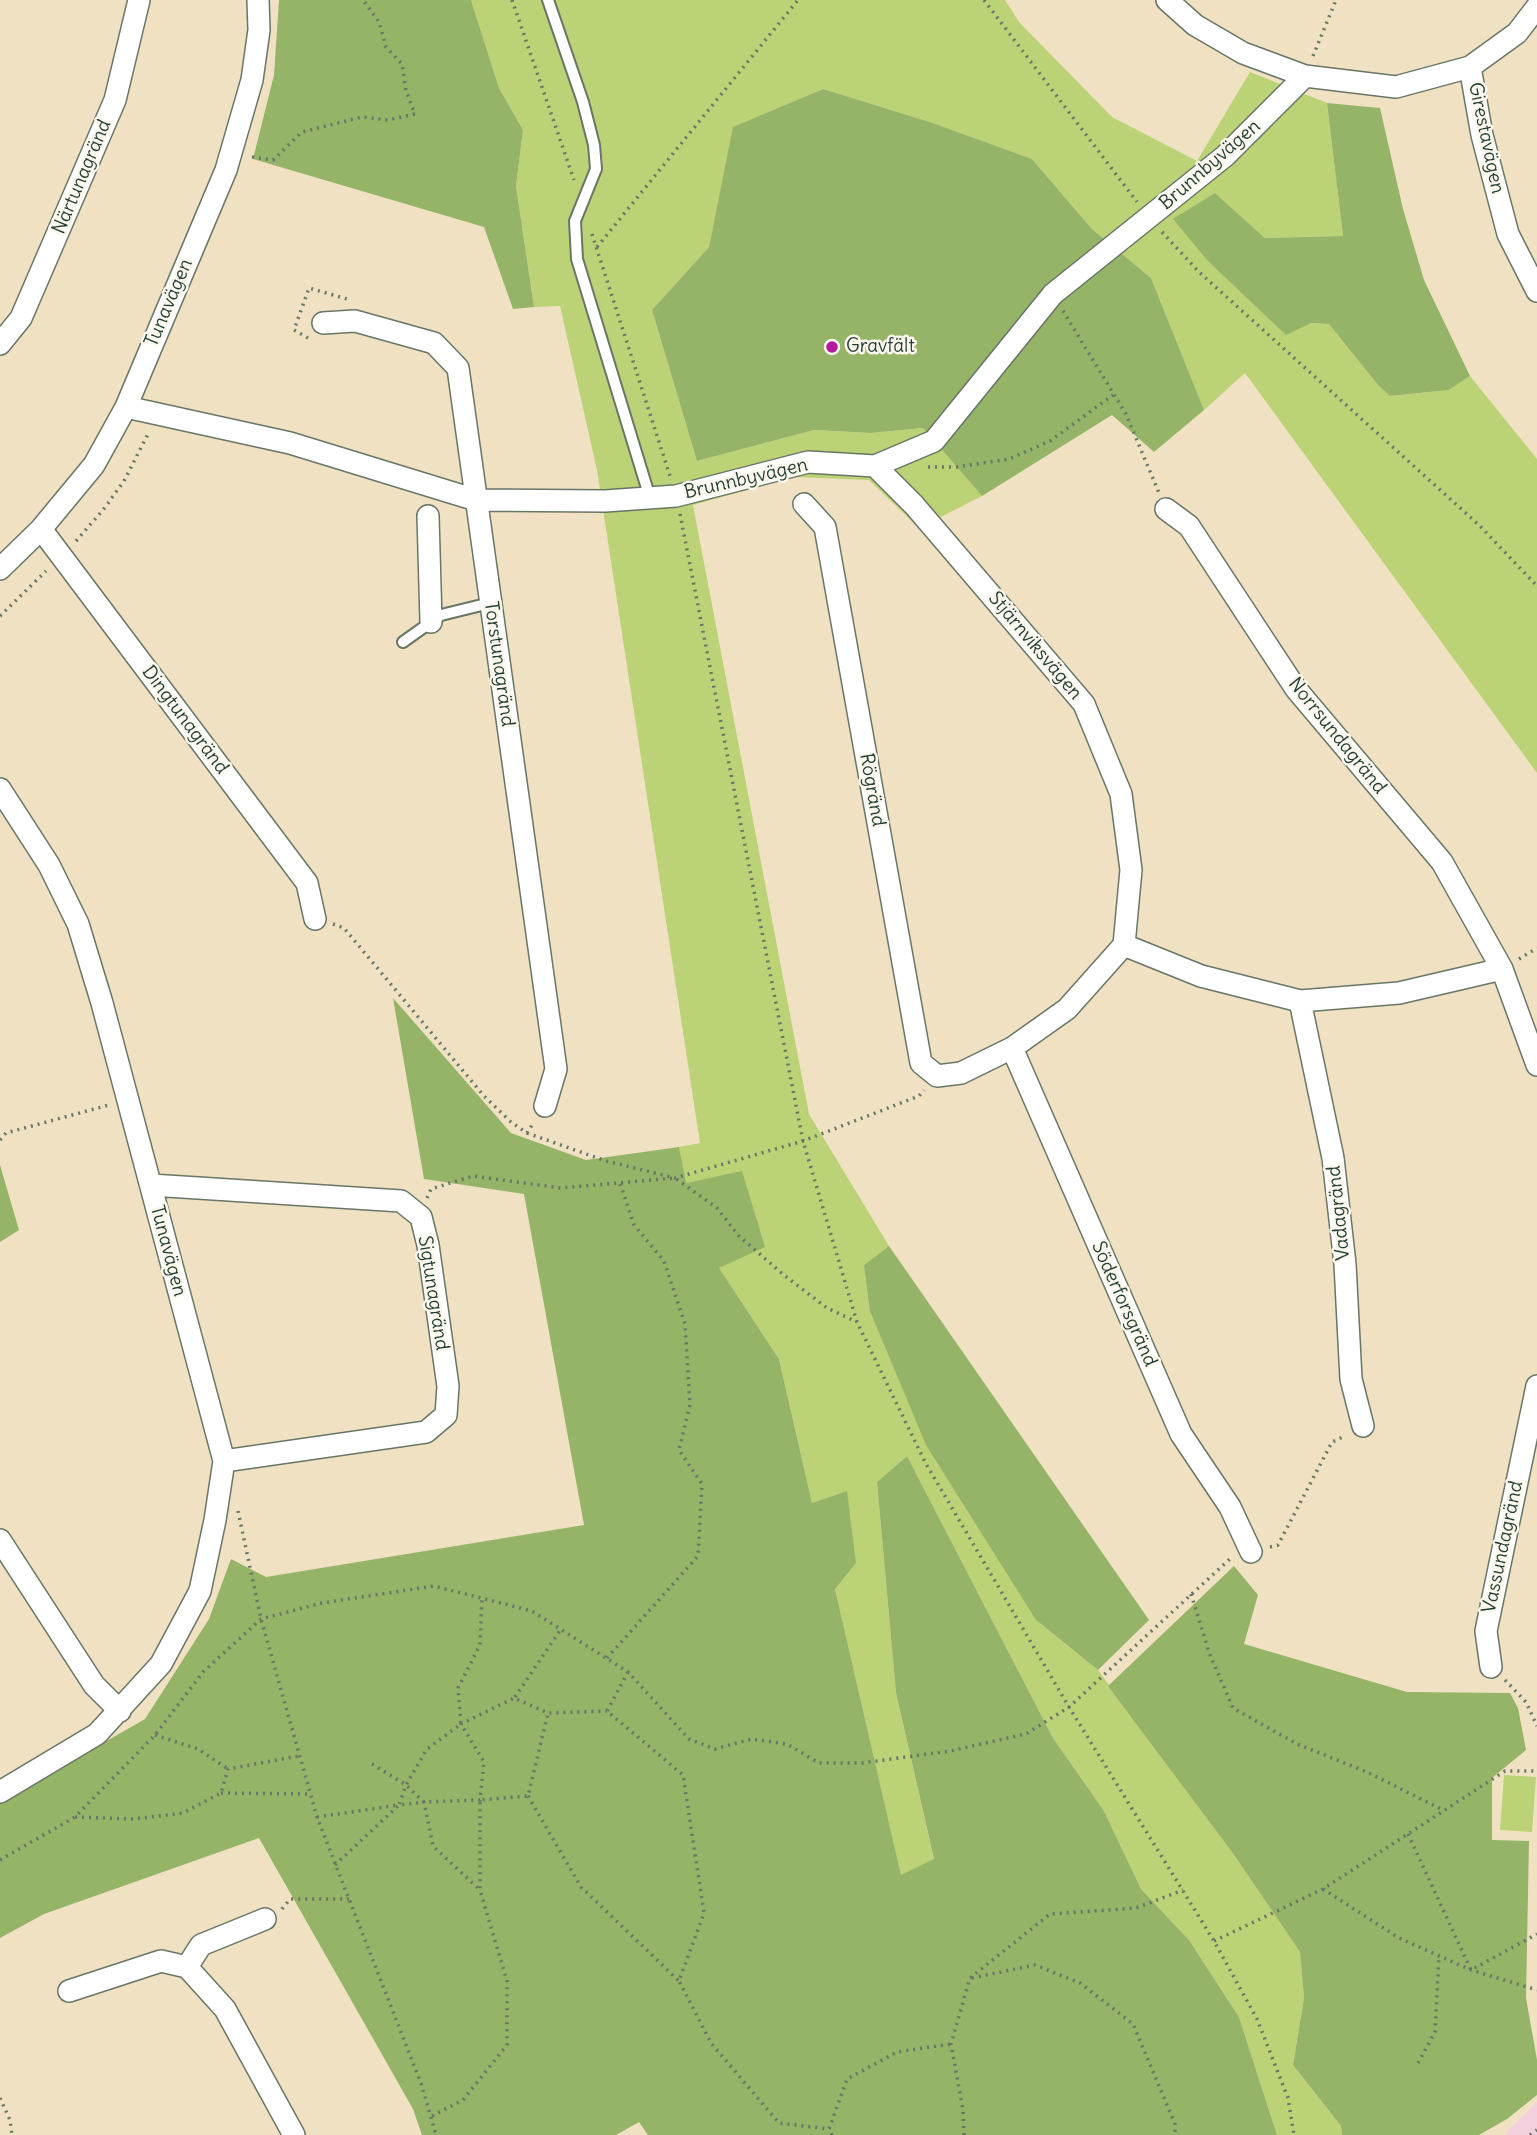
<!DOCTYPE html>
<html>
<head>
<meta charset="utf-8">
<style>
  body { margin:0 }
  canvas { display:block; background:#f0e1c3 }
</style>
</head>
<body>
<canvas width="1537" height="2135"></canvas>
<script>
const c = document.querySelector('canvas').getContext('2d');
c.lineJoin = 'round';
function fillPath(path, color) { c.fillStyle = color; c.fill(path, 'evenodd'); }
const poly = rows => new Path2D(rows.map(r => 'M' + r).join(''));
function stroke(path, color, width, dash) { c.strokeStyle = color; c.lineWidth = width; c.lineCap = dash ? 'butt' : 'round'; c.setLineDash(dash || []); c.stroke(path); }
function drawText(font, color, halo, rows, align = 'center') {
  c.font = font + ' Delius,sans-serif'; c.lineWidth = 5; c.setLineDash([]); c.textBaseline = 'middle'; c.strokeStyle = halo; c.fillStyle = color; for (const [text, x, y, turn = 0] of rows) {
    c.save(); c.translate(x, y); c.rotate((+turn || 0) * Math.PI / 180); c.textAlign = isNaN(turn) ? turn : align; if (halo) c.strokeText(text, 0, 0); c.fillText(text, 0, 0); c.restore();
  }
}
fillPath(poly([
  [1537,2102,1537,2135,1506,2135,1507,2132]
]), '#f4cfdd');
fillPath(poly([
  [471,0,1005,0,1019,22,1112,117,1197,161,1250,72,1327,103,1343,236,1265,238,1215,193,1173,220,1311,323,1329,324,1378,385,1391,396,1449,390,1470,376,1537,459,1537,773,1245,373,1204,410,1151,278,1092,229,1032,159,930,122,823,89,734,127,709,247,652,310,697,461,814,430,871,433,923,428,982,496,919,528,869,480,794,477,693,505,809,1114,889,1246,864,1265,1036,1620,1098,1670,1232,1852,1300,1952,1304,1998,1293,2065,1341,2126,1342,2135,1277,2135,1239,2017,1189,1940,1141,1889,1104,1811,1053,1738,907,1456,877,1482,896,1693,934,1860,901,1876,835,1589,847,1491,812,1503,779,1359,718,1267,742,1172,685,1183,679,1147,700,1143,597,470,560,306,534,307,516,186,523,130,499,88],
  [1504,1775,1536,1777,1532,1832,1500,1830]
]), '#bcd276');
fillPath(poly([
  [279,0,471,0,499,88,523,130,516,186,534,307,513,309,484,227,253,159,274,75],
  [823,89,930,122,1032,159,1092,229,1151,278,1204,410,1154,452,1112,415,982,496,923,428,871,433,814,430,697,461,652,310,709,247,733,127],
  [1327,103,1380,108,1403,209,1424,280,1470,376,1449,390,1390,396,1378,385,1329,324,1311,323,1286,335,1208,261,1173,219,1215,193,1265,238,1343,236],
  [393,998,511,1133,586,1160,679,1147,686,1183,742,1171,765,1247,719,1268,779,1359,812,1503,847,1491,856,1563,835,1589,901,1875,934,1859,896,1693,877,1482,907,1456,1053,1738,1104,1811,1141,1889,1189,1940,1239,2017,1277,2135,648,2135,639,2122,616,2135,422,2135,413,2109,259,1838,44,1914,0,1938,0,1802,145,1719,209,1619,231,1559,266,1577,584,1525,524,1194,424,1179],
  [0,1165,19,1230,0,1242],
  [889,1246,1149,1620,1098,1670,1036,1620,926,1445,870,1311,864,1265],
  [1234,1566,1258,1595,1244,1644,1407,1692,1510,1693,1518,1708,1526,1750,1492,1778,1492,1840,1529,1841,1526,1998,1537,2060,1537,2095,1507,2119,1479,2135,1342,2135,1341,2126,1293,2065,1304,1998,1300,1952,1232,1852,1108,1686]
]), '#95b467');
const service = poly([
  [548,0,583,102,594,145,596,169,575,221,577,259,650,498],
  [403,642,441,615,490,603]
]);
const minor = poly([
  [1167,0,1195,25,1243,53,1305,76],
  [1537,7,1517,33,1470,67,1482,135,1508,234,1537,291],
  [323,323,355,321,434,343,458,368,556,1069,545,1106],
  [0,344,21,318,115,100,139,0],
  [126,407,290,443,476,500,605,501,676,496,808,462,875,466,934,441,1053,294,1225,156,1305,76,1396,87,1470,67],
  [804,504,825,527,921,1063,937,1076,961,1073,1012,1048,1067,1009,1124,945,1131,870,1121,794,1084,704,914,505,875,466],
  [1166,509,1189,526,1296,689,1442,862,1502,969,1537,1065],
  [428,516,431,622],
  [41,529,307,883,315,919],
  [0,569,41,529,94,465,126,407,226,170,252,80,259,30,258,0],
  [0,789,49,865,78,924,102,1003,224,1461,215,1520,200,1591,161,1664,97,1734,0,1792],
  [1124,945,1201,976,1300,1001,1399,993,1502,969],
  [1300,1001,1333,1158,1345,1264,1351,1379,1363,1426],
  [1012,1048,1181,1434,1230,1507,1251,1552],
  [151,1185,401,1201,421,1217,428,1245,448,1386,446,1415,426,1432,224,1461],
  [0,1540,94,1685,120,1711],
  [1491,1667,1486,1631,1537,1386],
  [187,1967,225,2009,294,2135],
  [69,1991,161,1961,187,1967,201,1945,265,1919]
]);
stroke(service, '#687666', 14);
stroke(minor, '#687666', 24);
stroke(poly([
  [512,0,574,180],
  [984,0,1137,202],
  [1313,56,1336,0],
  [252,157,273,160,302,132,362,117,388,120,415,114,406,91,402,64,386,47,379,22,363,0],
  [1162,232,1199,272,1479,525,1537,586],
  [592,234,670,476],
  [597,247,798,0],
  [1063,311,1126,414,1159,493],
  [308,338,294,330,309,288,347,299],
  [928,467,957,467,1009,459,1050,441,1113,395],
  [680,514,803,1141,857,1322,925,1462,1069,1707,1214,1941,1257,2019,1288,2098,1294,2135],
  [76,541,103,510,124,481,149,432],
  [0,616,46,571],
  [333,924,344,928,484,1096,511,1122,527,1133,534,1122],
  [1519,959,1537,948],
  [527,1133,606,1161,675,1178,803,1141,919,1096,924,1090],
  [0,1140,6,1133,109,1105],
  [427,1198,431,1189,473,1176,561,1188,675,1178,717,1208,739,1236,785,1276,827,1308,857,1322],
  [238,1511,261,1619,317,1817,422,2086,436,2135],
  [1270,1547,1278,1545,1332,1442,1345,1436],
  [1191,1594,1210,1655,1233,1708,1297,1744,1367,1772,1443,1810],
  [607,1658,698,1556,702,1484,679,1450,690,1405,685,1324,664,1261,634,1225,620,1183],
  [628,1672,607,1711,683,1775,704,1913,679,1981,711,2043,779,2123,829,2129],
  [1505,1680,1526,1702,1537,1726],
  [515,1697,561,1629],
  [155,1735,198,1749,228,1769],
  [372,1764,406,1785,424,1802,480,1800,484,1762,461,1724,514,1698,548,1713,607,1711],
  [221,1793,310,1794],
  [528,1796,581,1887,679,1981],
  [75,1817,134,1819,183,1813,221,1793,228,1769,299,1756],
  [317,1817,399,1805,406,1785,427,1749,461,1724,458,1688,480,1645,482,1598],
  [1408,1834,1471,1970,1537,1934],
  [0,1860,75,1817,155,1735,203,1672,261,1619,322,1603,434,1586,532,1611,628,1672,689,1739,715,1749,751,1739,787,1744,819,1763,862,1763,950,1751,1026,1734,1069,1707,1232,1557],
  [335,1865,399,1805,424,1802,433,1846,480,1890],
  [1323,1889,1399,1938,1471,1970,1537,1990],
  [282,1909,290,1899,349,1899],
  [1214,1941,1323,1889,1505,1771,1537,1771],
  [972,1978,1035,1965,1080,1983,1133,2024,1175,2124,1175,2135],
  [1418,2063,1435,2032,1439,1956],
  [0,2098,10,2120,12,2135],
  [432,2116,463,2100,507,2045,507,1981,480,1890,480,1800,528,1796,548,1713],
  [832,2135,829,2129,847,2079,897,2052,951,2044],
  [964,2135,963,2110,951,2044,970,1978,1050,1914,1136,1908,1183,1890],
  [1530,2135,1537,2130]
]), '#687666', 3.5, [2, 5]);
stroke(service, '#fff', 10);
stroke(minor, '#fff', 21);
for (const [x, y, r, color] of [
  [832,347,7,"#b5179e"]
]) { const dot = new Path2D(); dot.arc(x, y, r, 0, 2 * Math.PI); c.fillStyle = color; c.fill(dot); stroke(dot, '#fbf7ec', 2.5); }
drawText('19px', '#1f3d34', '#fbf7ec', [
  ["Girestavägen",1486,138,78],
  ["Brunnbyvägen",1210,165,-41],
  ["Närtunagränd",82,177,-67],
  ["Tunavägen",169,303,-67],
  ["Brunnbyvägen",746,479,-13],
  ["Stjärnviksvägen",1035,646,50],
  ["Torstunagränd",499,664,82],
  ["Dingtunagränd",185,720,53],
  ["Norrsundagränd",1337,736,51],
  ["Rögränd",872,790,80],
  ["Vadagränd",1339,1213,-96],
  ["Tunavägen",168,1251,75],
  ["Sigtunagränd",433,1293,81],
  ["Söderforsgränd",1124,1304,66],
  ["Vassundagränd",1503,1547,-78]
]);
drawText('19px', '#1f3d34', '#fbf7ec', [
  ["Gravfält",846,347]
], 'left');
</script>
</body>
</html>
